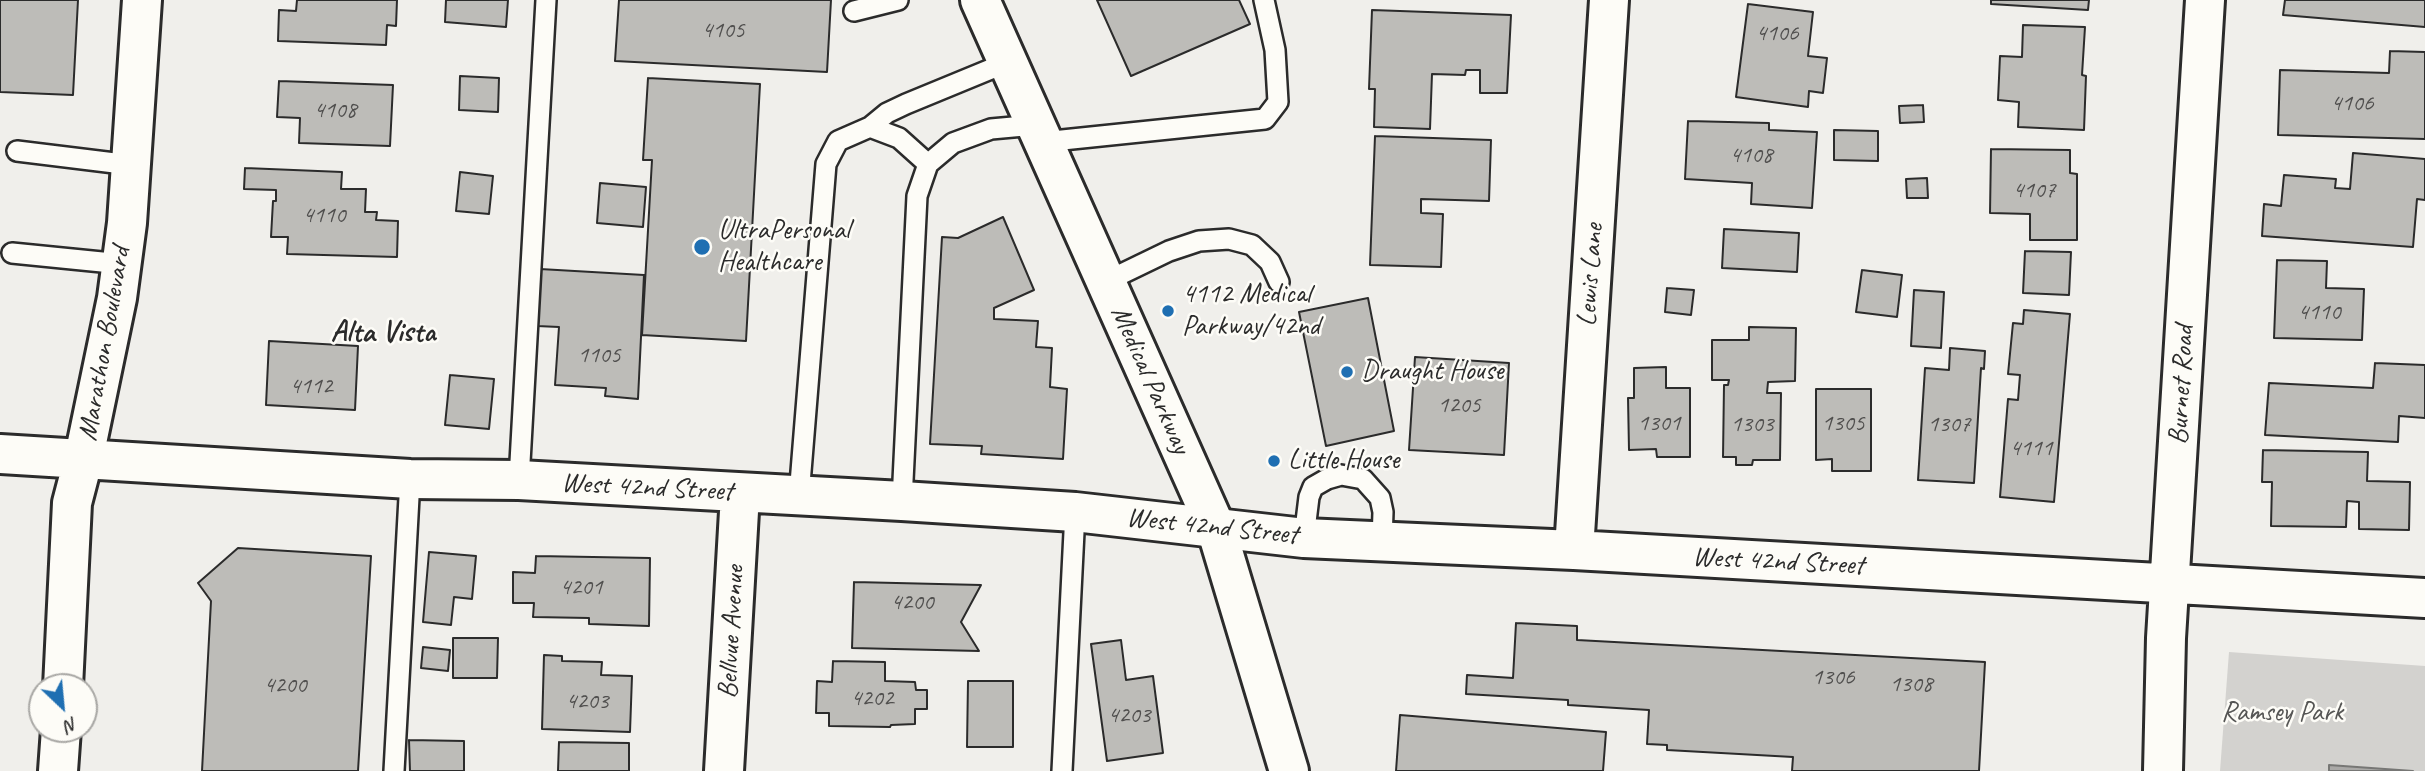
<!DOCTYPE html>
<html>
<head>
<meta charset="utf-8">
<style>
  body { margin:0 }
  #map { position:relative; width:2425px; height:771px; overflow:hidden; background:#f0efeb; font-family:Caveat,sans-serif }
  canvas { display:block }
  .north { position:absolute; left:28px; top:673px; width:70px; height:70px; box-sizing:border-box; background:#fdfcf7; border:2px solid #a9a8a5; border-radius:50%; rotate:154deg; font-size:19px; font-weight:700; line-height:28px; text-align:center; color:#2b2b2b }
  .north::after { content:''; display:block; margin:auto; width:24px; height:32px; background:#1f6fb2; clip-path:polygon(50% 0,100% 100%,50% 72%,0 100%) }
</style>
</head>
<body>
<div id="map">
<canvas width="2425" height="771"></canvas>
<div class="north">N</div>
</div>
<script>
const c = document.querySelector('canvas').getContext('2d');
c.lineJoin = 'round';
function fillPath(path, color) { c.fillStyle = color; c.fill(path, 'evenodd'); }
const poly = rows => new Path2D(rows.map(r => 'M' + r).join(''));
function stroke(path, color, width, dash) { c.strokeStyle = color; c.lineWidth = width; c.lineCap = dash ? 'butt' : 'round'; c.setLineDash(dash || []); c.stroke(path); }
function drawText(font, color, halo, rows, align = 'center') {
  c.font = font + ' Caveat,sans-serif'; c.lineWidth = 5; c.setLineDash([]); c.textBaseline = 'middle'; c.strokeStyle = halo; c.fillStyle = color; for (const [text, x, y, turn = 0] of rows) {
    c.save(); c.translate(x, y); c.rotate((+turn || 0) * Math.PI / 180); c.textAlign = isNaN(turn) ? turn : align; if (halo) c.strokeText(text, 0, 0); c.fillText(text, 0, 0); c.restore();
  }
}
fillPath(poly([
  [2229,652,2425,666,2425,771,2220,771]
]), '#d3d2cf');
const water = poly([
  [2329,765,2413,771,2329,771,2329,765]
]);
fillPath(water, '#aaa9a7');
stroke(water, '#777775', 2);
const building = poly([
  [0,0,78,0,73,95,0,92,0,0],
  [297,0,397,0,396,26,387,25,386,45,278,41,279,10,296,11,297,0],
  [446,0,508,0,506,27,445,22,446,0],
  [619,0,831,0,827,72,615,61,619,0],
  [1097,0,1239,0,1250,24,1131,76,1097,0],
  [1991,0,2089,0,2088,10,1991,4,1991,0],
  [2285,0,2425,0,2425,27,2283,15,2285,0],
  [1748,4,1813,12,1808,56,1827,58,1823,93,1809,91,1808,107,1736,97,1748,4],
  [1372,10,1511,15,1507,93,1480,93,1480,70,1466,70,1465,75,1432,74,1430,129,1374,127,1375,89,1369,89,1372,10],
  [2023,25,2085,27,2082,75,2086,76,2084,130,2018,127,2019,102,1998,100,2000,56,2022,57,2023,25],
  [2390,51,2425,52,2425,139,2278,135,2280,70,2389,73,2390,51],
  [460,76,499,78,498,112,459,110,460,76],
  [648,78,760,84,746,341,642,335,652,160,643,160,648,78],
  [279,81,393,85,390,146,299,143,300,118,277,117,279,81],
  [1923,105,1924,122,1900,123,1899,106,1923,105],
  [1688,121,1769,123,1769,130,1817,132,1812,208,1751,204,1752,183,1685,179,1688,121],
  [1834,130,1878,131,1878,161,1834,160,1834,130],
  [1375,136,1491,140,1489,201,1421,199,1421,213,1443,214,1441,267,1370,265,1375,136],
  [1991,149,2070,150,2070,173,2077,174,2077,240,2030,240,2030,214,1990,213,1991,149],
  [2353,153,2425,159,2425,200,2417,199,2413,247,2262,236,2264,204,2281,206,2284,175,2336,179,2335,188,2350,189,2353,153],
  [245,168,342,172,341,189,366,189,365,212,377,212,376,220,398,221,397,257,287,254,288,237,271,237,273,201,276,201,276,190,244,189,245,168],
  [460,172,493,176,489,214,456,211,460,172],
  [1927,178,1928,198,1907,198,1906,179,1927,178],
  [600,183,646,187,643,227,597,223,600,183],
  [1003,217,1034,290,994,308,994,319,1038,321,1036,347,1052,348,1050,387,1067,389,1063,459,981,454,982,446,930,444,942,237,958,238,1003,217],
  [1724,229,1799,233,1797,272,1722,268,1724,229],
  [2025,251,2071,252,2069,295,2023,293,2025,251],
  [2277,260,2327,261,2326,288,2364,289,2362,340,2274,338,2277,260],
  [540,269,644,275,638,399,605,396,606,388,555,385,559,327,537,326,540,269],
  [1862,270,1902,275,1897,317,1856,312,1862,270],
  [1667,288,1694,290,1691,315,1665,312,1667,288],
  [1914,290,1944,292,1941,348,1911,346,1914,290],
  [1368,298,1394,431,1326,446,1299,312,1368,298],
  [2024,310,2070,314,2054,502,2000,497,2008,399,2018,400,2020,375,2008,374,2013,323,2023,324,2024,310],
  [1749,327,1796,328,1795,381,1768,382,1767,393,1781,393,1780,460,1753,460,1752,465,1736,465,1736,457,1723,457,1724,385,1728,385,1729,380,1712,380,1712,340,1749,340,1749,327],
  [269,341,358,346,355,410,266,405,269,341],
  [1950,348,1985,351,1984,369,1981,368,1974,483,1918,480,1925,368,1949,370,1950,348],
  [1415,357,1509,363,1504,455,1409,450,1415,357],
  [2375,363,2425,365,2425,418,2399,416,2398,442,2265,435,2269,383,2373,388,2375,363],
  [1666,367,1666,388,1690,388,1690,457,1657,457,1656,449,1629,450,1628,398,1634,398,1634,368,1666,367],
  [450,375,494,379,489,429,445,425,450,375],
  [1816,389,1871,389,1871,471,1832,471,1832,459,1816,460,1816,389],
  [2263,450,2368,452,2367,481,2410,482,2409,530,2359,529,2359,502,2347,501,2346,527,2271,526,2272,482,2262,482,2263,450],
  [238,548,371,556,358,771,202,771,211,601,198,583,238,548],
  [429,552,476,556,472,599,454,597,451,625,423,622,429,552],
  [536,556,650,558,649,626,589,624,589,618,533,617,534,603,513,603,513,572,535,573,536,556],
  [854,582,981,585,961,622,979,651,852,648,854,582],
  [1516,623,1577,626,1577,640,1985,662,1979,771,1792,771,1793,757,1667,750,1667,745,1647,744,1649,710,1568,705,1568,700,1466,694,1467,675,1513,678,1516,623],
  [453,638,498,638,497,678,453,678,453,638],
  [1121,640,1126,680,1153,676,1163,753,1107,761,1091,644,1121,640],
  [423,647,450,650,448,671,421,668,423,647],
  [544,655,562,656,562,661,602,662,601,675,632,676,630,732,542,729,544,655],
  [833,661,885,662,885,681,915,682,916,690,927,690,927,709,915,709,915,724,891,725,890,727,829,726,829,713,816,713,817,681,832,682,833,661],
  [968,681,1013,681,1013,747,967,747,968,681],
  [1400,715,1606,732,1603,771,1396,771,1400,715],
  [409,740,464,741,464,771,410,771,409,740],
  [559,742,629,743,629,771,558,771,559,742]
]);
fillPath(building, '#bdbcb8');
stroke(building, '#2b2b2b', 2);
const lane = poly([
  [854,11,898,0],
  [870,127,887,113,906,104,1008,62],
  [1043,142,1265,119,1278,102,1275,50,1264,0],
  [17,151,131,165],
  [12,253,122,264],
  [1107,281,1169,251,1199,241,1229,239,1252,245,1270,262,1279,282],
  [519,480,546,0],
  [799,496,826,164,838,141,870,127,899,138,928,164],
  [902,501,917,196,928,164,953,143,991,129,1035,125],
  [1304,538,1309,497,1313,487,1327,479,1341,475,1363,479,1380,498,1383,512,1382,541],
  [394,771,410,479],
  [1062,771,1075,512]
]);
const street = poly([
  [0,454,410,479,519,480,902,501,1075,512,1304,538,1574,550,2425,598],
  [1574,550,1609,0],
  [63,687,72,503,84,457,117,298,127,223,142,0],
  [58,771,61,729],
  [724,771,740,494],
  [2163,771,2166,638,2205,0]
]);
const secondary = poly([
  [980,0,1216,528,1289,771]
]);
stroke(lane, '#2b2b2b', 24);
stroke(street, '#2b2b2b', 44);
stroke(secondary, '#2b2b2b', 44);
stroke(lane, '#fdfcf7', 19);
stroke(street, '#fdfcf7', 38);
stroke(secondary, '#fdfcf7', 38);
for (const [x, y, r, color] of [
  [702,247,9,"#1f6fb2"],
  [1168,311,7,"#1f6fb2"],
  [1347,372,7,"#1f6fb2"],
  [1274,461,7,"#1f6fb2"]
]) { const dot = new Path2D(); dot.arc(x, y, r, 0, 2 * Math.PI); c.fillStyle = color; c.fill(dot); stroke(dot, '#fdfcf7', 2.5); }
drawText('24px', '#504f4e', null, [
  ["4105",723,31],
  ["4106",1777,34],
  ["4106",2352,104],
  ["4108",335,111],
  ["4108",1751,156],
  ["4107",2034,191],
  ["4110",324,216],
  ["4110",2319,313],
  ["1105",599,356],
  ["4112",311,387],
  ["1205",1459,406],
  ["1301",1659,424],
  ["1305",1843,424],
  ["1303",1752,425],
  ["1307",1949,425],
  ["4111",2031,449],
  ["4201",581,588],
  ["4200",912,603],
  ["1306",1833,678],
  ["1308",1911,685],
  ["4200",285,686],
  ["4202",872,699],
  ["4203",587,702],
  ["4203",1129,716]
]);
drawText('28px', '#2b2b2b', '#fdfcf7', [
  ["UltraPersonal",718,231],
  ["Healthcare",718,263],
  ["4112 Medical",1182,295],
  ["Parkway/42nd",1182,327],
  ["Draught House",1361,372],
  ["Little House",1288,461]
], 'left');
drawText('28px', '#2b2b2b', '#fdfcf7', [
  ["Lewis Lane",1591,275,-86],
  ["Marathon Boulevard",105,344,-80],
  ["Medical Parkway",1150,380,66],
  ["Burnet Road",2182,385,-87],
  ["West 42nd Street",647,488,3],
  ["West 42nd Street",1212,527,6],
  ["West 42nd Street",1778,562,3],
  ["Bellvue Avenue",732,632,-87]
]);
drawText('28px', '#555554', '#fdfcf7', [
  ["Ramsey Park",2282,713]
]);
drawText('bold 30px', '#2b2b2b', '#fdfcf7', [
  ["Alta Vista",383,333]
]);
</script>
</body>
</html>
